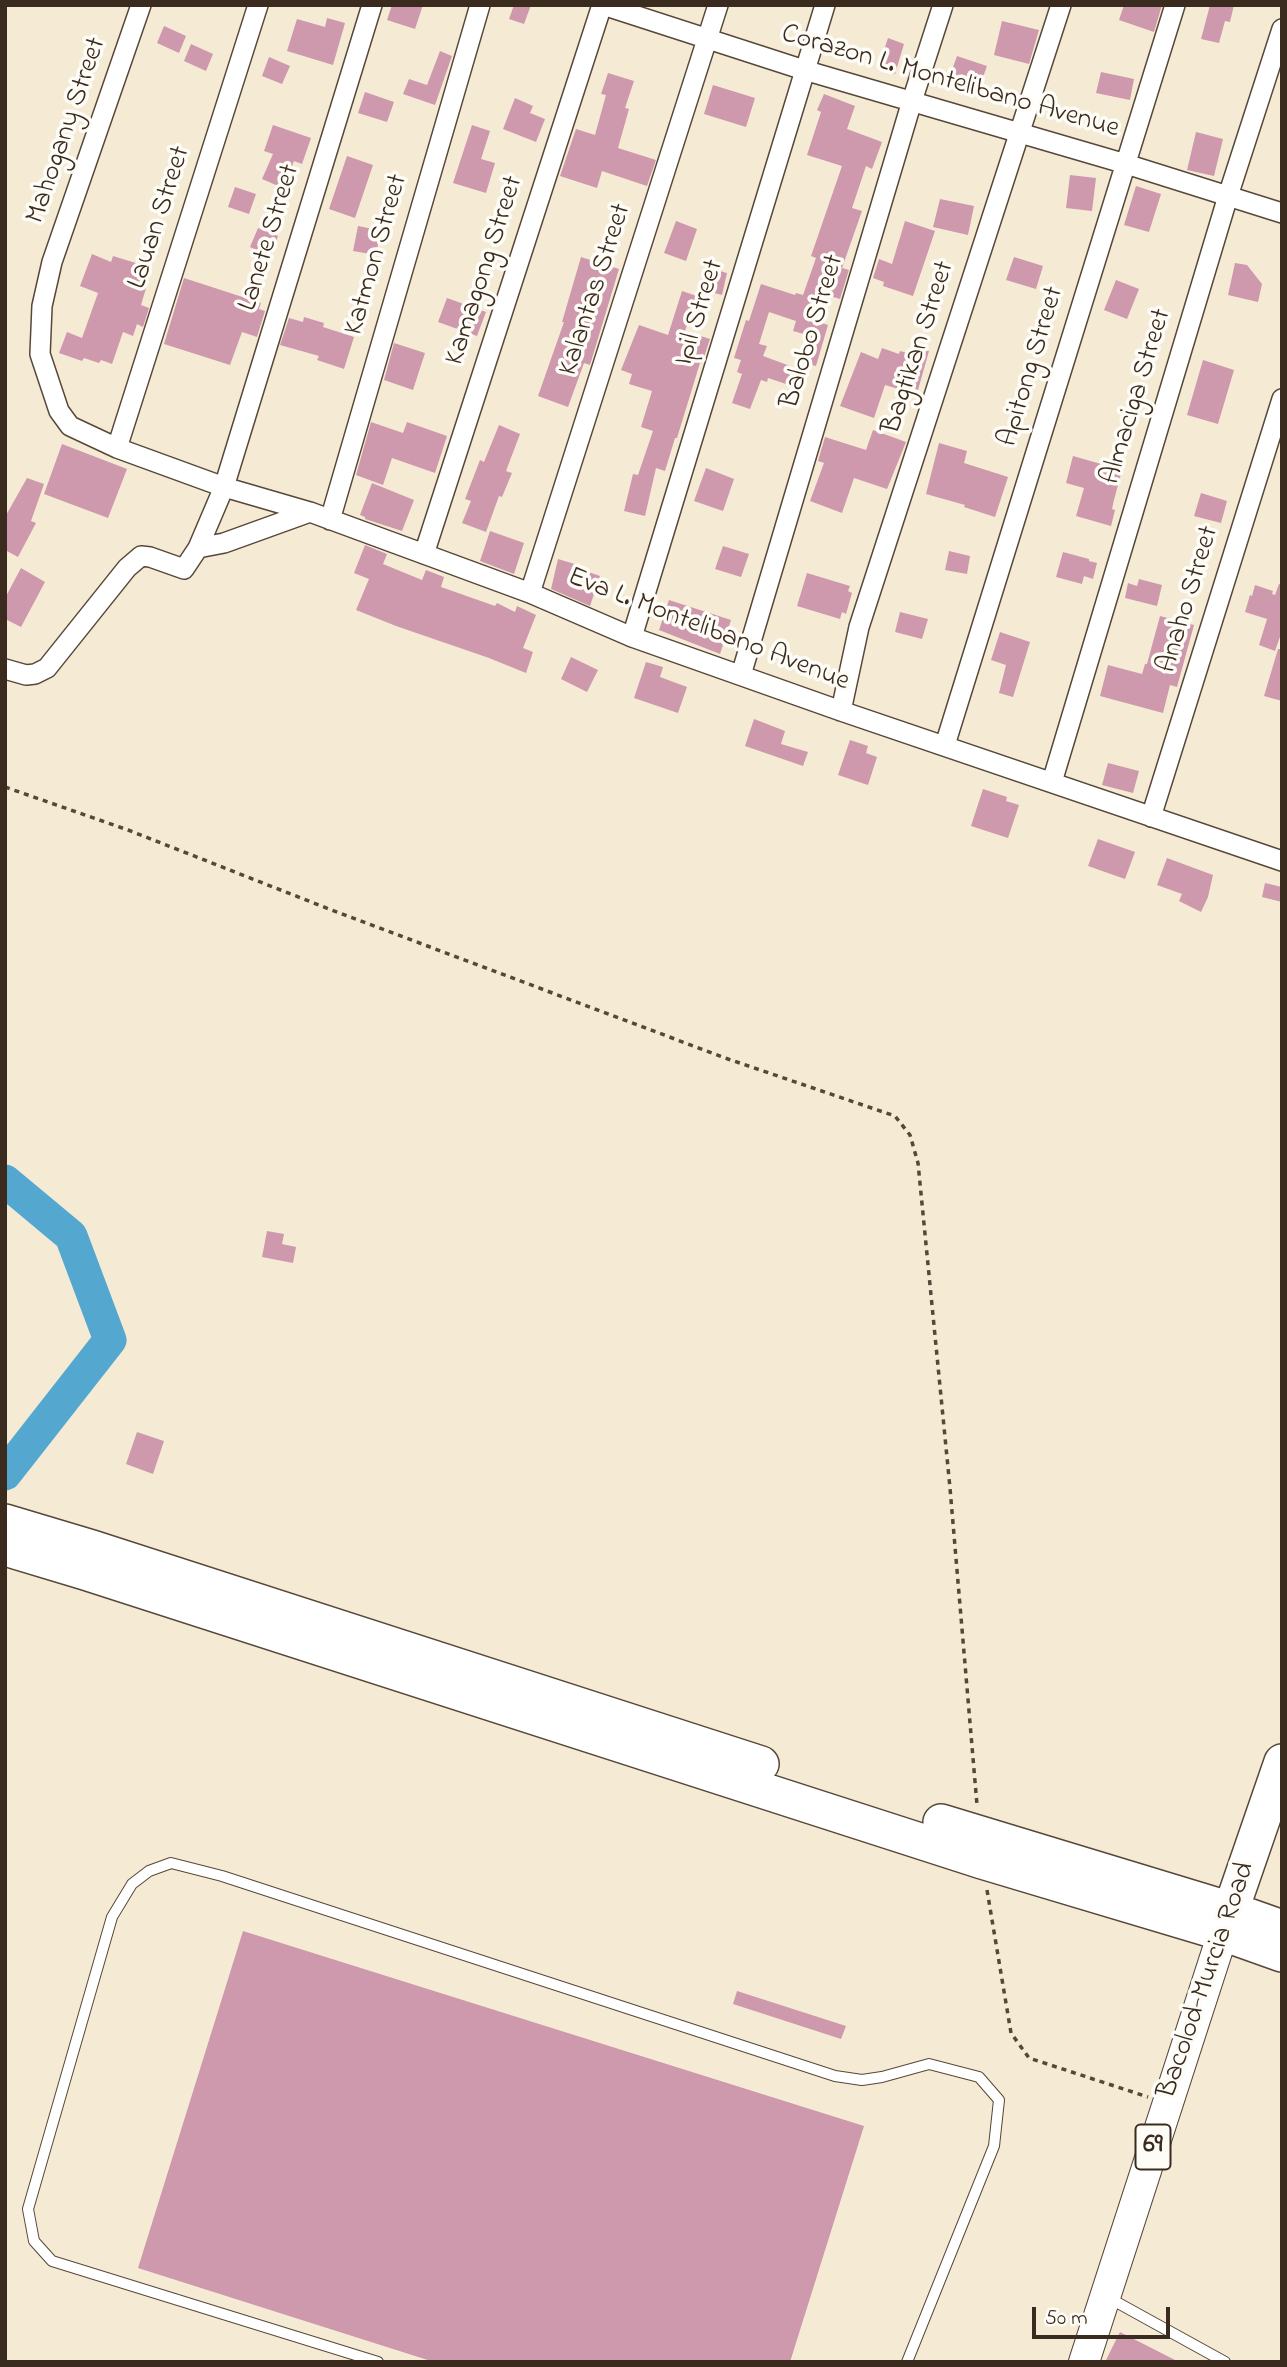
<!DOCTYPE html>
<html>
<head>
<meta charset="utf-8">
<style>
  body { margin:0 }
  #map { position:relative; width:1287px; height:2367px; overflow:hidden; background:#f5ebd5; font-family:"Indie Flower",sans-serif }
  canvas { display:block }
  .frame { position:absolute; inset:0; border:7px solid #3b2a1e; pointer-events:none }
  .scale { position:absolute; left:1032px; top:2307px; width:138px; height:32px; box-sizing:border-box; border:4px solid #3b2a1e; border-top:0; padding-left:9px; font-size:21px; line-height:24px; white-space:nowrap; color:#3b2a1e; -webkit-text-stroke:5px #fdfcf7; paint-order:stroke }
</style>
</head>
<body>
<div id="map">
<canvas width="1287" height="2367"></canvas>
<div class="frame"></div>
<div class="scale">50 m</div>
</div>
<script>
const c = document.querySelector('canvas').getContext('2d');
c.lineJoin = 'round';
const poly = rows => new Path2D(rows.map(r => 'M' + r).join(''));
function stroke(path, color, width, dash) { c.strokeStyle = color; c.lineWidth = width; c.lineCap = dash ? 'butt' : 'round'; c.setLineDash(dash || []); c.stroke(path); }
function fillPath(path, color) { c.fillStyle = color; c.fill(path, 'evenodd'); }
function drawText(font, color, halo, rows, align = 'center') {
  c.font = font + ' "Indie Flower",sans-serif'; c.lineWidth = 7; c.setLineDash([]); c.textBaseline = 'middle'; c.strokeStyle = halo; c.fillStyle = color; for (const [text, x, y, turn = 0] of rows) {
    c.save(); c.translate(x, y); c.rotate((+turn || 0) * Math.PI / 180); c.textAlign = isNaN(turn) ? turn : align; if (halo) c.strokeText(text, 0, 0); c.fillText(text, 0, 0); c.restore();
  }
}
stroke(poly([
  [5,1181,71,1236,110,1340,5,1474]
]), '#54a8d0', 33);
fillPath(poly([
  [392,5,423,5,415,29,387,20],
  [514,5,531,5,524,24,509,19],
  [1124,5,1162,5,1154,32,1119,20],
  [1210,5,1234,5,1230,22,1225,21,1219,43,1201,39],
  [327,18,345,23,333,65,287,51,297,19,325,27],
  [1002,21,1039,30,1029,64,994,55],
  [164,26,186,36,179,53,157,43],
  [888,38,904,44,895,74,878,68],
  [191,44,213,54,206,71,184,61],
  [440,51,452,56,435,105,403,94,409,79,427,85],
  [957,56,987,66,977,94,947,84],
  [269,57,290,66,282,84,262,76],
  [1101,72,1134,79,1130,100,1096,93],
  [608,73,634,81,625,108,629,109,618,148,656,160,647,186,602,171,597,188,560,176,576,129,595,135,606,95,601,94],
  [713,85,755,98,746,127,704,114],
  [365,92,394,102,387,122,358,113],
  [824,94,855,106,847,129,882,142,872,169,866,166,852,208,862,211,842,268,849,270,840,299,830,296,822,323,828,325,816,366,808,364,811,336,793,331,796,321,769,312,759,344,767,346,763,356,801,370,795,387,768,378,767,382,761,380,750,409,732,403,742,374,737,372,741,360,734,358,746,320,749,321,761,284,795,295,796,293,803,295,816,258,811,256,842,166,807,155,821,112,817,110],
  [515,98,533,106,530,113,545,119,536,142,503,129],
  [273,125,311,138,302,164,294,161,283,188,262,179,273,154,264,151],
  [472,125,490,131,481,159,495,163,486,193,453,183],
  [1196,132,1223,139,1214,176,1187,170],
  [347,156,373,165,355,218,329,209],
  [1070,175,1096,178,1092,211,1066,208],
  [1136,186,1161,194,1149,232,1124,225],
  [235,187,256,194,249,214,228,207],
  [940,199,974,206,968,235,933,227],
  [676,221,697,229,686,261,664,253],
  [905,221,935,231,913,296,883,286,884,282,873,278,879,259,892,264],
  [358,226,373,229,371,238,379,239,376,255,353,251],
  [258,228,278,236,271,256,250,247],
  [92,254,111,262,113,256,152,268,141,305,149,308,143,327,137,324,133,336,123,332,112,364,101,360,99,363,84,358,82,361,59,353,67,332,82,338,98,293,80,286],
  [581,257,619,269,590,365,584,363,568,407,538,396,564,322,562,322],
  [1014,257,1043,266,1036,289,1006,280],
  [1235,263,1247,265,1262,284,1258,302,1228,295],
  [705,267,727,273,722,295,699,289],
  [184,278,261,303,259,309,265,311,257,337,242,332,230,365,164,344],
  [1116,280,1139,289,1127,319,1104,310],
  [682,291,697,296,685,331,710,339,702,363,700,363,677,438,675,438,665,471,656,468,645,516,624,511,633,474,638,475,653,431,641,427,652,391,629,384,632,374,621,370,639,325,668,335],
  [447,298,486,312,477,336,438,322],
  [304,317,324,323,323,327,354,337,344,369,317,360,319,356,280,345,289,318,303,322],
  [394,343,425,353,413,390,384,380],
  [913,346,929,351,918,390,907,386,905,391,885,385,874,418,840,406,861,352,878,359,882,348,899,354,900,351,911,354],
  [1203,360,1234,370,1218,424,1187,415],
  [371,422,403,433,407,422,447,436,435,473,392,458,383,485,356,475],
  [499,425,520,434,506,471,512,473,502,497,499,496,486,532,462,523,471,501,465,499,480,460,484,462],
  [873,430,906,442,887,489,854,478,842,513,810,501,824,463,818,461,825,437,866,450],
  [939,443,967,451,964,463,1008,477,995,517,964,507,965,505,926,494],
  [62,444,127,469,108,518,44,494],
  [1073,456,1122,470,1114,500,1112,509,1115,510,1111,526,1076,516,1084,488,1066,483],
  [706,468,734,479,723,511,694,501],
  [27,478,44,484,31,521,36,523,18,557,5,550,5,517],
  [372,483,414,500,402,531,365,519,365,517,360,515],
  [1201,493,1227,501,1221,523,1194,516],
  [490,531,524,543,514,574,480,561],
  [365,545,387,554,383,564,422,580,426,570,444,577,441,587,495,606,497,603,515,612,517,606,536,615,523,648,533,652,526,673,489,658,396,626,356,610,369,579,354,573],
  [723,546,749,554,741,577,715,569],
  [949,551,970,556,967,574,945,570],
  [1063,552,1089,559,1089,561,1097,563,1093,579,1084,576,1082,584,1056,577],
  [558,559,578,565,577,568,600,576,590,606,551,589],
  [21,568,45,582,21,627,5,619,5,598],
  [807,573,850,586,848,591,852,593,846,614,842,612,840,619,797,606],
  [1139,579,1162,585,1157,606,1125,598,1128,583,1137,586],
  [1279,584,1282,584,1282,631,1275,651,1259,645,1267,619,1245,612,1250,595,1252,596,1255,585,1273,591,1272,594,1275,595],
  [669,600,731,620,720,654,659,630],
  [900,612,928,619,922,639,895,632],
  [1160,616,1194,625,1177,687,1170,685,1163,713,1100,696,1108,665,1142,674,1145,664,1147,664],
  [1000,632,1030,642,1013,697,999,693,1006,665,991,660],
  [1278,649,1282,649,1282,701,1264,696],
  [571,657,598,670,587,692,561,679],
  [646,662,663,667,660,677,687,687,678,713,634,698],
  [754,719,785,731,781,744,808,752,803,766,745,746],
  [850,740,868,746,866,753,877,757,868,785,838,775],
  [1108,763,1139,771,1133,793,1102,785],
  [983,789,1007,797,1006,801,1019,805,1008,838,971,826],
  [1098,839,1135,852,1125,879,1088,866],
  [1167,858,1213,875,1208,897,1201,912,1179,901,1182,894,1157,885],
  [1265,883,1282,887,1282,902,1262,897],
  [267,1231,284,1234,282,1244,296,1247,293,1263,262,1257],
  [137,1432,164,1441,153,1474,126,1464],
  [243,1931,864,2126,790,2362,434,2362,138,2268],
  [737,1991,846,2026,841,2039,733,2004],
  [1120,2332,1179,2362,1105,2362]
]), '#ce98ad');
const lane = poly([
  [1109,2298,1225,2362],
  [378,2362,52,2261,34,2241,28,2209,112,1917,132,1884,149,1871,171,1863,222,1876,835,2076,862,2080,882,2077,929,2064,979,2077,999,2100,994,2146,907,2362]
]);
const street = poly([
  [141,5,52,262,42,306,40,354,59,411,70,426,117,448,224,487,310,512,530,593,632,637,841,711,1282,861],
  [603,5,804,70,1126,164,1282,213],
  [117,448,258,5],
  [330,520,480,5],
  [198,548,224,487,372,5],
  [424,554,602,5],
  [530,593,718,5],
  [632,637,825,5],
  [5,669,26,675,35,674,47,668,127,568,141,556,150,557,184,569,198,548,224,543,310,512],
  [741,675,912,101,943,5],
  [841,711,859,627,1061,5],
  [945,745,1175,5],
  [1052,782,1228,196,1282,29],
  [1151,817,1282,399]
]);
const primary = poly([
  [1084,2362,1223,1933]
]);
const highway = poly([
  [5,1522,92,1548,761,1764],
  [5,1548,85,1572,982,1861,1223,1933,1282,1954],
  [941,1822,1231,1910,1282,1928],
  [1224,1930,1282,1762]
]);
stroke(lane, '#574739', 12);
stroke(street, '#574739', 22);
stroke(primary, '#574739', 32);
stroke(highway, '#574739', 38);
stroke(poly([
  [5,787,128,830,329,909,728,1059,895,1116,910,1135,918,1163,950,1488,977,1805],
  [987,1890,1011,2033,1029,2058,1148,2097]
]), '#574739', 3.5, [5, 5]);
stroke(lane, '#fff', 10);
stroke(street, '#fff', 19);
stroke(primary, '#fff', 30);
stroke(highway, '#fff', 35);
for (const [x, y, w] of [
  [1153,2147,35]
]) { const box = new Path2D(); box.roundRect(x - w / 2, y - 22.5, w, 45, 5); c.fillStyle = '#fdfcf7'; c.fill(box); stroke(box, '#3b2a1e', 2); }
drawText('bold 26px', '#3b2a1e', null, [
  ["69",1153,2147]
]);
drawText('28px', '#3b2a1e', '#fdfcf7', [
  ["Corazon L. Montelibano Avenue",950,83,16],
  ["Mahogany Street",68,131,-71],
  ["Lauan Street",161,218,-72],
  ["Lanete Street",271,238,-73],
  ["Katmon Street",378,255,-74],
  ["Kamagong Street",486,271,-72],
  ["Kalantas Street",597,290,-72],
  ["Ipil Street",701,313,-73],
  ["Balobo Street",814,332,-73],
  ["Bagtikan Street",920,348,-72],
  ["Apitong Street",1033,367,-73],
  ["Almaciga Street",1138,397,-73],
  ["Anaho Street",1190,600,-73],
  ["Eva L. Montelibano Avenue",708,631,21],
  ["Bacolod-Murcia Road",1208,1981,-71]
]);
</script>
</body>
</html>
